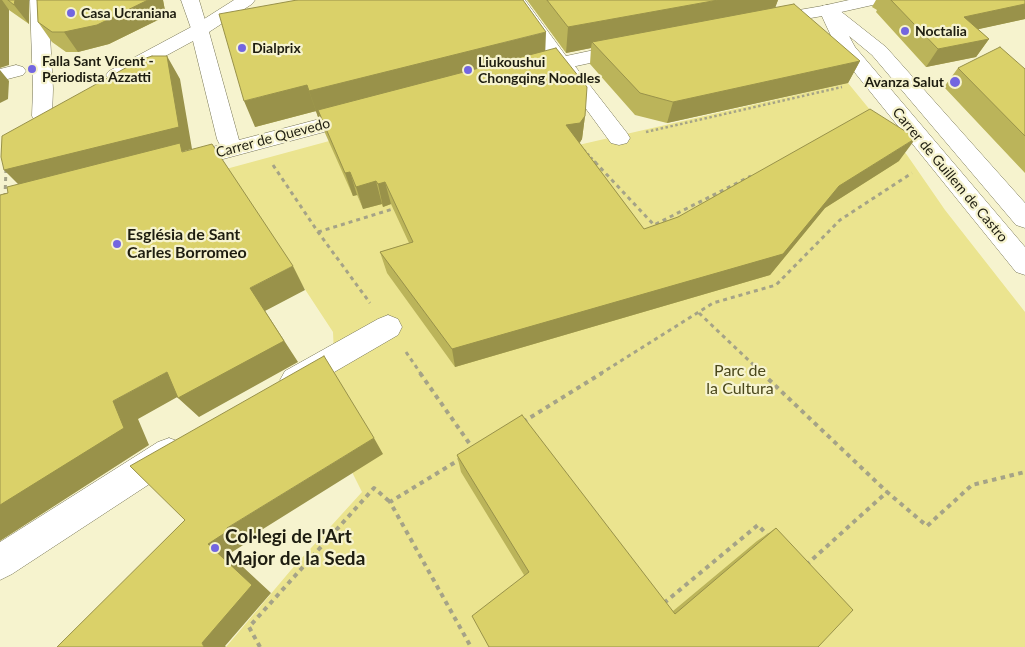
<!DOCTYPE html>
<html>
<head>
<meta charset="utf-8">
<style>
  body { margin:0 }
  canvas { display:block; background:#f6f3ce }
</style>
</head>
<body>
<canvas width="1025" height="647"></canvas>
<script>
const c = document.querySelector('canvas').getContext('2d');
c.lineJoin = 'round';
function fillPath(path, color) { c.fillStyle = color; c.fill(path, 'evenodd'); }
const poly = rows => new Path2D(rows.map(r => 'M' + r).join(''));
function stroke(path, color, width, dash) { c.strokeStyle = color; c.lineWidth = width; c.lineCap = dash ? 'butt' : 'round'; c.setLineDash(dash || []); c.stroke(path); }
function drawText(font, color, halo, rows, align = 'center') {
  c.font = font + ' Lato,sans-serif'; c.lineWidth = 4.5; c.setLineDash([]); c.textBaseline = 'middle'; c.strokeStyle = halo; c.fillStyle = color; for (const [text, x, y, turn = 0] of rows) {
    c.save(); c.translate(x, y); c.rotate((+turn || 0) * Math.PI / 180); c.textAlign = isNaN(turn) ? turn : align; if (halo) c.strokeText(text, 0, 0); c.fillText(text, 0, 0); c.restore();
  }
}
fillPath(poly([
  [848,83,907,155,945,210,1025,312,1025,647,226,647,291,570,362,492,352,472,335,376,333,332,226,169,333,140,335,154,353,195,357,195,363,209,561,149]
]), '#ebe48f');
const pedestrian = poly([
  [181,0,199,0,208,30,205,34,199,35,193,34,181,0],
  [564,59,571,61,627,133,630,138,627,143,619,145,611,143,554,65,557,61,564,59],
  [16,65,23,67,26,71,23,75,0,81,0,69,16,65],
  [388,315,398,319,402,327,398,335,305,389,295,393,285,389,280,380,285,371,378,319,388,315],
  [169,438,180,442,185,453,180,464,12,574,0,580,0,542,158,442,169,438]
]);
const minor = poly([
  [30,0,48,0,53,89,52,116,49,121,42,123,35,121,32,116,33,89,30,0],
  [234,0,255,0,252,4,209,32,239,140,358,109,365,111,368,116,365,121,182,170,174,167,171,162,174,157,220,145,217,139,193,41,123,79,116,81,109,79,106,75,109,71,193,26,234,0],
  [507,0,525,0,566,56,627,43,634,45,636,49,634,53,627,55,530,76,523,74,520,70,523,66,549,60,507,0],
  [828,5,834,6,837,10,834,14,770,25,764,24,761,20,764,16,770,15,828,5]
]);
const tertiary = poly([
  [849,0,880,0,877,4,828,15,822,14,819,10,822,6,849,0]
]);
const secondary = poly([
  [828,5,834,6,886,47,1025,203,1025,228,1016,225,872,55,849,36,855,47,1025,247,1025,275,1016,272,839,53,819,10,822,6,828,5]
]);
stroke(pedestrian, '#777554', 1);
stroke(minor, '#777554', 1);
stroke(tertiary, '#777554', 1);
stroke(secondary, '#777554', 1);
stroke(poly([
  [646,132,842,87],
  [584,150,596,163]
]), '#a5a387', 2.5, [2.5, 2.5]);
stroke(poly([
  [595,162,654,225,751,176],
  [273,165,318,232,370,303],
  [6,169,5,196,7,196],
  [318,232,396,208],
  [699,313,763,374],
  [406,352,421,374],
  [600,374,713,303,776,285,840,220,912,173]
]), '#a5a387', 3, [4, 4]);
stroke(poly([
  [420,373,474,450],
  [762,373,887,492],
  [523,422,602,373],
  [462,458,390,502,471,647],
  [806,565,887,492,927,526,972,485,1025,472],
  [664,603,758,525,770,538],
  [260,647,249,627,374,488,390,502]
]), '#a5a387', 4, [4.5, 4.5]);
fillPath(pedestrian, '#fff');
fillPath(minor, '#fff');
fillPath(tertiary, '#fff');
fillPath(secondary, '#fff');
fillPath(poly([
  [0,0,29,0,29,24,9,10,9,65],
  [37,0,163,0,166,16,109,44,78,52,66,52,52,42,38,22],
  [527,0,778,0,775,7,860,61,848,83,667,123,635,115,590,64,591,48,566,53],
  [876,0,1025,0,1025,19,978,29,989,39,976,57,926,67,876,12,877,10,872,7],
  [287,2,545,51,585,116,582,139,579,143,644,229,899,161,825,208,770,275,455,367,387,273,380,252,409,243,391,204,383,207,382,204,363,209,357,195,353,196,325,133,320,116,318,117,316,111,255,127],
  [958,68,1025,69,1025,173,944,87],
  [457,455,673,611,757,541,776,528,818,647,489,647,524,575,461,472]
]), '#bbb45a');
fillPath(poly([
  [0,0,2,0,9,10,9,65,0,68],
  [15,0,29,0,29,24,14,5],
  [148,0,163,0,166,16,109,44,78,52,64,32],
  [718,0,778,0,773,14,592,42,591,48,566,53,568,27],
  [1025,4,1025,19,952,35,964,17],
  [546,32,545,58,318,110,320,116,318,117,309,91],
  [989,39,976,57,926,67,938,49],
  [167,56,180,79,192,149,26,192,4,170],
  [860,61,848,83,667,123,673,102],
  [0,70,9,81,8,99,0,103],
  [307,85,316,111,255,127,244,101],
  [585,116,582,139,578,146,566,125],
  [916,138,899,161,825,208,770,275,455,367,452,349,839,186],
  [350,172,357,195,353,196,345,173],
  [376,181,382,204,363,209,356,187],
  [385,182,391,204,383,207,378,184],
  [293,266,305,290,265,311,298,362,199,417,178,398,250,288],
  [167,372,188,391,138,419,149,445,0,541,0,505,113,401],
  [374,438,383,454,247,539,248,542,229,554,271,593,225,646,226,647,204,647,202,643,208,544,227,528]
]), '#99924a');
const building = poly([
  [8,0,15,0,14,5,8,0],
  [37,0,148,0,97,25,64,32,52,32,38,22,37,0],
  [297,0,523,0,546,32,309,91,307,85,244,101,219,14,297,0],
  [547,0,718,0,568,27,547,0],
  [891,0,1025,0,1025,4,964,17,989,39,938,49,891,0],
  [794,4,860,61,673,102,640,93,592,42,794,4],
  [1000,47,1025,69,1025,136,958,68,1000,47],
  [556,48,587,87,585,116,580,123,566,125,644,229,678,217,870,109,916,138,839,186,783,254,452,349,380,252,413,242,385,182,378,184,376,181,356,187,350,172,345,173,318,110,556,48],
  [152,56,167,56,179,127,4,170,1,157,2,136,140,60,152,56],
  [180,143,182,152,212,144,293,266,250,288,284,341,178,398,167,372,113,401,124,428,0,505,0,195,8,193,7,187,180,143],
  [324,356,374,438,227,528,228,531,208,544,252,585,202,643,204,647,57,647,185,520,130,466,324,356],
  [522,415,675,614,776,528,853,610,818,647,489,647,472,616,529,572,457,455,522,415]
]);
fillPath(building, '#dad169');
stroke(building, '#99924a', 1);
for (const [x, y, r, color] of [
  [71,13,5,"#7366e0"],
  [905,31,5,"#7366e0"],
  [242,48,5,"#7366e0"],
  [32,69,5,"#7366e0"],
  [468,70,5,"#7366e0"],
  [955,82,6,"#7366e0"],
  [117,244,5,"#7366e0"],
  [215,548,5,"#7366e0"]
]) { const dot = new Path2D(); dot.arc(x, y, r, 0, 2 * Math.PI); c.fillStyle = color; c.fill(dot); stroke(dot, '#f6f3ce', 2); }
drawText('bold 14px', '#1e1d10', '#f6f3ce', [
  ["Casa Ucraniana",81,13],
  ["Noctalia",915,31],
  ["Dialprix",252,48],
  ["Falla Sant Vicent -",42,61],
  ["Periodista Azzatti",42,77],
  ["Liukoushui",478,62],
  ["Chongqing Noodles",478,78],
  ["Avanza Salut",944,82,"right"]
], 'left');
drawText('14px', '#1e1d10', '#f6f3ce', [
  ["Carrer de Quevedo",273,138,-15],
  ["Carrer de Guillem de Castro",950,175,50]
]);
drawText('bold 16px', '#1e1d10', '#f6f3ce', [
  ["Església de Sant",127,235],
  ["Carles Borromeo",127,253]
], 'left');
drawText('16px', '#4a471b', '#f6f3ce', [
  ["Parc de",740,371],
  ["la Cultura",740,389]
]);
drawText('bold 19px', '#1e1d10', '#f6f3ce', [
  ["Col·legi de l'Art",225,537],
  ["Major de la Seda",225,559]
], 'left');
</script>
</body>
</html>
